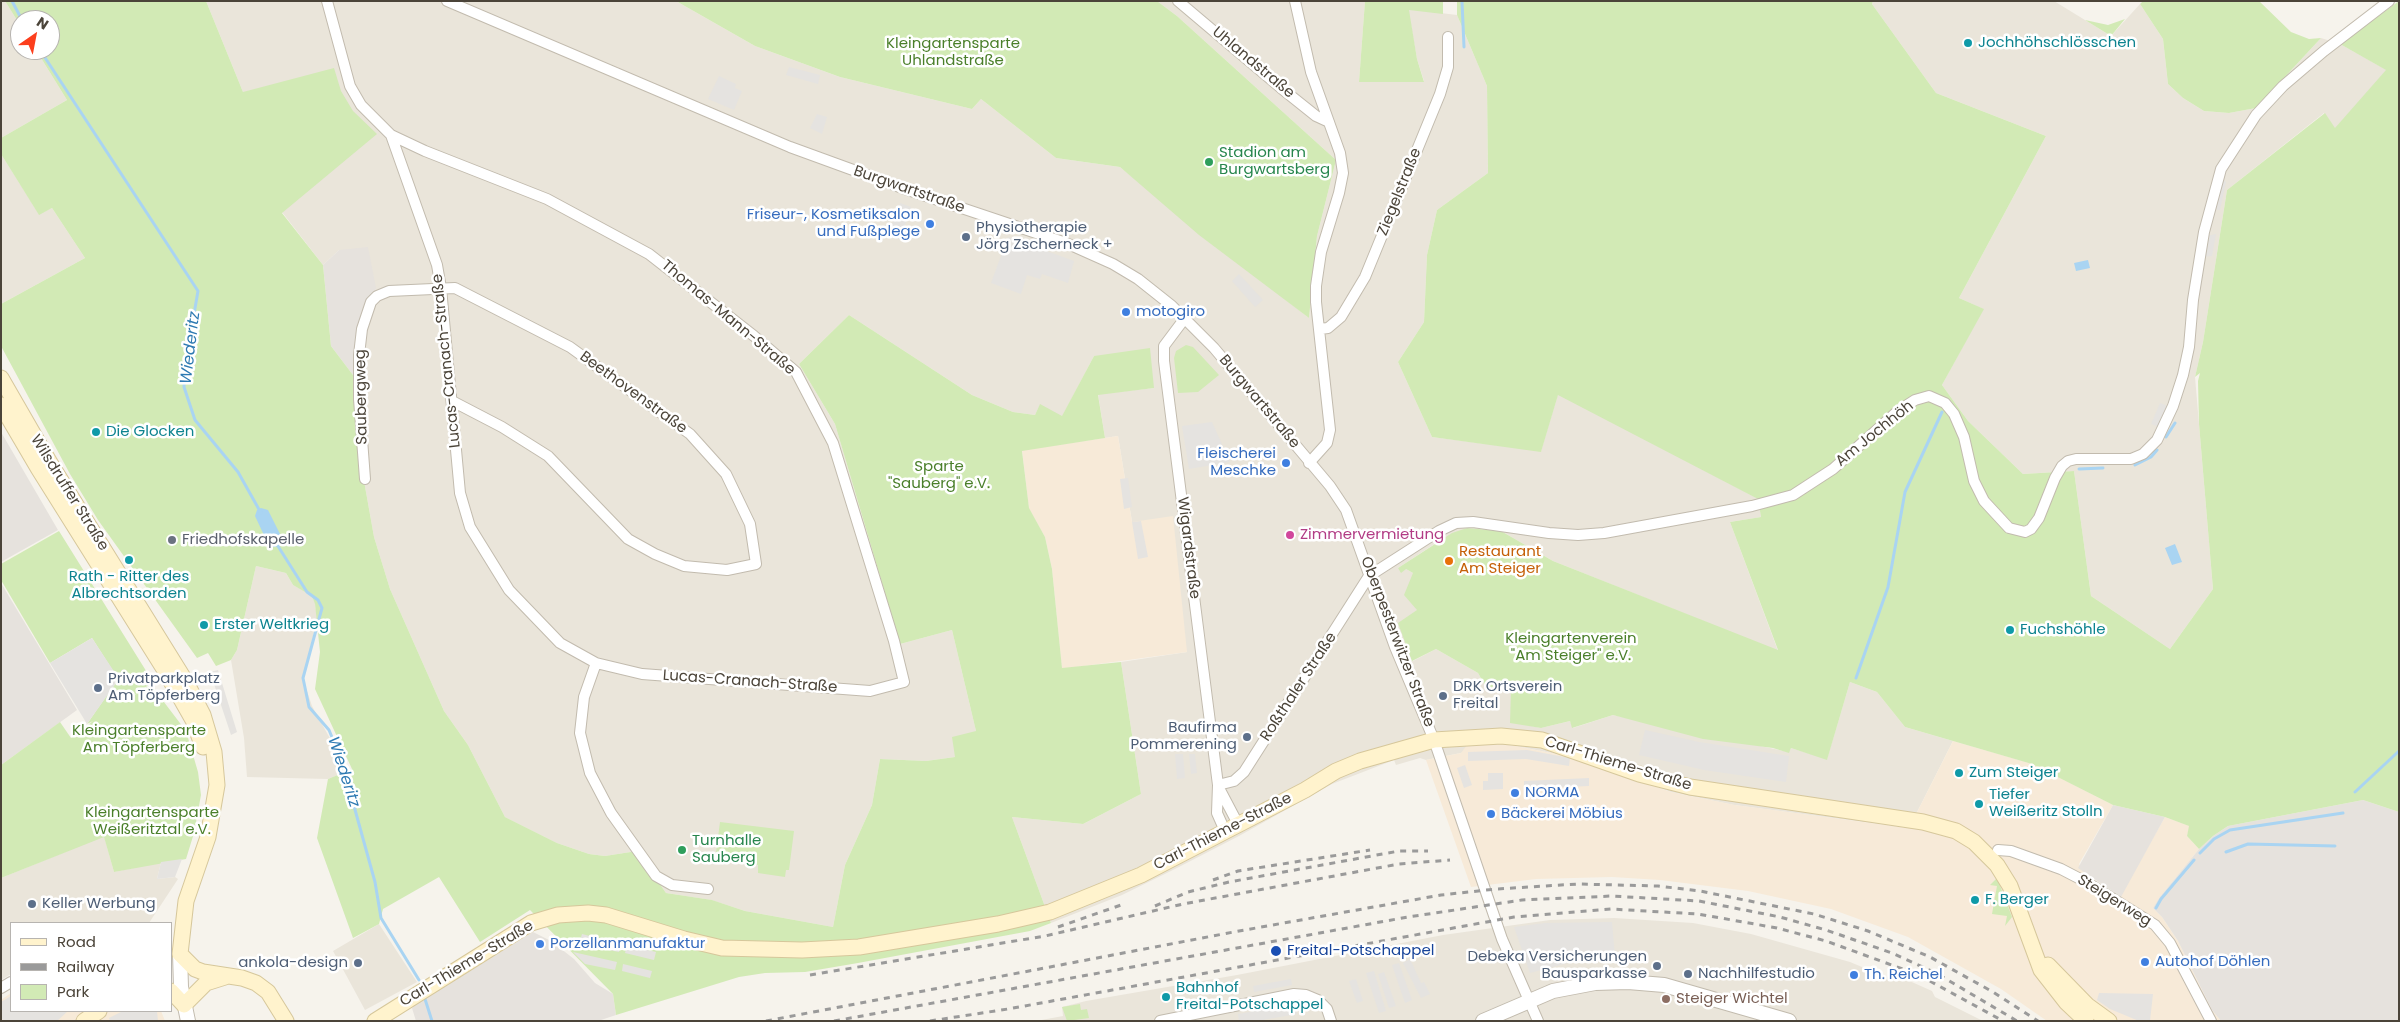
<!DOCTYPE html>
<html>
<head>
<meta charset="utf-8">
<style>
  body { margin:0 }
  #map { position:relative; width:2400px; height:1022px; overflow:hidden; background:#f6f3ec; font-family:Poppins,sans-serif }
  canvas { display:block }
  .frame { position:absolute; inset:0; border:2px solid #4b4439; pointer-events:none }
  .legend { position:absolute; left:10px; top:922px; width:162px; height:90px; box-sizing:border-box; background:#fff; border:1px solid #b7b4b0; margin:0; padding:6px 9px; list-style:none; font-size:15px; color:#4b4439 }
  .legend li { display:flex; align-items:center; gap:10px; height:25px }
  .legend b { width:25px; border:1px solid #b7b4b0 }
  .north { position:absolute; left:10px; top:10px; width:50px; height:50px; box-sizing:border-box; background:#fff; border:1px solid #b7b4b0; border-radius:50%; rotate:33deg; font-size:14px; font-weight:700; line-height:20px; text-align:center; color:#4b4439 }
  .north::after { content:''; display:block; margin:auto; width:18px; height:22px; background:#fc3f1d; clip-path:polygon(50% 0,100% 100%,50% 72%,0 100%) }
</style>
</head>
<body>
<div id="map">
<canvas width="2400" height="1022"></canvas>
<div class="frame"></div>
<ul class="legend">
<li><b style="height:6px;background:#fff3cd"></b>Road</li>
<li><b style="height:6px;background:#9a9a9a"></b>Railway</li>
<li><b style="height:14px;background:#d2eab5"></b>Park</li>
</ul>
<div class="north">N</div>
</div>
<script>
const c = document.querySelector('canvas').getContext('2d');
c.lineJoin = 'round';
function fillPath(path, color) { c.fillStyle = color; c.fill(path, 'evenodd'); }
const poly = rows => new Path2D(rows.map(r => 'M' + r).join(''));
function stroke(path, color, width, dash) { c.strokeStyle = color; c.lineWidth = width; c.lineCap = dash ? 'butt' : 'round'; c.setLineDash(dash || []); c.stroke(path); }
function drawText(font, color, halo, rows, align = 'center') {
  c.font = font + ' Poppins,sans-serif'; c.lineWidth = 5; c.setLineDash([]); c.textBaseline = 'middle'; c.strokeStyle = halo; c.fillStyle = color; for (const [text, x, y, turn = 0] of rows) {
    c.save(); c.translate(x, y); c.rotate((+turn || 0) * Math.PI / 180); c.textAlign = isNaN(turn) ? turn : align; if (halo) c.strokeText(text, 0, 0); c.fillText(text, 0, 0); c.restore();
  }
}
fillPath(poly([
  [1,1,5,1,20,25,20,50,36,50,67,100,1,138],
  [206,1,676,1,755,46,840,77,972,109,981,99,1056,158,1120,167,1309,318,1317,236,1336,160,1177,16,1157,1,1365,1,1359,82,1424,81,1417,59,1408,9,1457,15,1487,86,1488,173,1437,210,1427,255,1424,322,1398,362,1432,437,1541,451,1558,394,1759,499,1761,517,1730,522,1778,651,1553,561,1501,531,1467,528,1433,545,1398,568,1406,569,1413,573,1417,610,1413,661,1436,649,1478,673,1486,687,1511,689,1511,722,1541,728,1570,721,1573,728,1613,715,1789,752,1791,748,1827,759,1850,682,1877,692,1905,727,1953,741,1909,828,1734,805,1671,792,1571,757,1506,744,1426,760,1420,758,1396,765,1394,760,1332,784,1239,836,1175,869,1122,895,1051,923,1012,817,1083,824,1141,794,1121,662,1187,652,1132,522,1118,436,1105,438,1098,394,1154,388,1094,356,1062,417,1040,405,1035,415,1013,412,972,395,849,315,799,364,835,424,900,644,952,630,976,731,955,757,926,761,880,759,872,805,845,865,833,927,745,911,711,900,666,893,637,851,605,856,589,854,557,843,505,817,468,745,444,711,390,589,374,537,361,464,353,375,362,314,367,303,339,250,323,265,282,212,243,92],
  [1873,1,2054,1,2111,36,2140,4,2163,39,2168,84,2183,98,2204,111,2229,113,2256,108,2321,38,2340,44,2387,70,2335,129,2324,113,2227,190,2203,342,2195,377,2213,589,2170,649,2091,596,2074,471,2023,474,1968,421,1942,385,1983,309,1959,298,2046,136,1936,93,1872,4],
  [1,154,39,214,52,208,85,258,1,304],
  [256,566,286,573,293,585,312,595,315,603,317,619,303,679,312,706,348,771,328,779,247,777,244,738,231,660,237,650],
  [104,836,114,872,161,862,157,879,175,877,178,879,149,923,11,923,11,974,1,980,1,878],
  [1614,918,1693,923,1751,934,1850,962,1886,977,1896,975,1932,991,1935,997,1983,1021,1036,1021,1063,1016,1062,1007,1086,1001,1237,975,1443,935,1550,920],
  [379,924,417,982,365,1010,333,951]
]), '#eae5da');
fillPath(poly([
  [1118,436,1132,522,1173,516,1187,652,1062,669,1052,569,1045,537,1029,509,1022,450],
  [1953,741,2033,764,2113,805,2079,864,2086,875,2120,896,2165,817,2190,826,2187,836,2199,849,2159,898,2153,908,2162,917,2178,941,2212,1010,2221,1021,2047,1021,2001,989,1908,937,1831,909,1748,891,1660,880,1612,877,1536,879,1471,887,1426,760,1461,753,1467,745,1506,744,1571,757,1671,792,1735,805,1909,828],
  [11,993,11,1011,161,1011,165,1021,1,1021,1,1000]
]), '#f7ead8');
fillPath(poly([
  [368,247,376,288,362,314,353,375,331,346,323,265,339,250],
  [1,432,58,530,1,562],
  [1,583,77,710,1,765],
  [2363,800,2399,812,2399,1021,2221,1021,2212,1010,2178,941,2162,917,2153,908,2159,898,2199,849,2213,836,2228,826],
  [2113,805,2165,817,2121,897,2078,868],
  [533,932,551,941,574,959,595,983,613,994,616,1015,598,1021,416,1021,412,1008,415,1005]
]), '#e6e2dd');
fillPath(poly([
  [5,1,206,1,243,92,334,68,341,91,353,111,377,134,282,213,323,265,331,346,353,375,361,464,374,537,390,589,444,711,468,745,505,817,557,843,589,854,605,856,637,851,666,893,712,900,745,911,833,927,845,865,872,805,880,759,926,761,955,757,952,737,976,731,952,630,900,644,835,424,799,364,849,315,972,395,1013,412,1035,415,1040,404,1062,416,1094,356,1150,348,1154,388,1098,395,1105,438,1022,451,1029,508,1045,537,1052,569,1062,668,1121,662,1141,794,1083,824,1012,817,1051,923,1030,931,858,963,805,972,765,973,739,977,616,1015,613,994,530,910,480,942,439,877,383,909,379,924,353,938,317,838,328,779,352,769,315,689,320,652,315,604,312,596,293,585,286,573,256,566,237,650,231,660,216,666,208,653,197,658,98,520,70,474,1,346,1,304,85,258,52,208,39,215,1,154,1,138,67,100,36,50,50,50,50,20,20,20,20,25],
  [676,1,1157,1,1177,16,1336,160,1317,236,1309,318,1199,235,1120,167,1056,158,981,99,972,109,840,77,755,46],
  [1365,1,1443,1,1443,14,1409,10,1417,59,1424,82,1359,82],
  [1457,1,1873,1,1872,4,1936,93,2046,136,1959,298,1984,309,1942,385,1968,421,2023,474,2074,471,2091,596,2170,649,2213,589,2199,424,2198,381,2200,373,2195,377,2203,342,2227,190,2325,113,2335,128,2386,70,2340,44,2399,1,2399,812,2363,800,2228,826,2213,836,2199,849,2187,836,2189,826,2165,817,2113,805,2032,764,1905,727,1877,692,1850,682,1827,760,1791,748,1789,753,1773,748,1703,739,1613,715,1572,728,1570,721,1541,728,1510,723,1511,689,1486,687,1478,673,1436,649,1412,661,1398,623,1417,610,1404,595,1413,573,1406,569,1401,573,1398,568,1452,533,1467,528,1501,531,1553,561,1778,650,1730,522,1761,517,1758,499,1558,395,1541,452,1432,437,1398,362,1424,322,1427,255,1437,210,1488,173,1487,86,1457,15],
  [2143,1,2259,1,2291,32,2309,39,2321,38,2256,108,2229,113,2204,111,2183,98,2168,84,2163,39,2140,4],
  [2125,19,2111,36,2085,20,2108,25],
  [1186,345,1193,347,1219,375,1198,392,1178,393,1174,358,1176,351],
  [59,531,153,682,130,698,151,685,186,731,198,772,201,795,194,833,186,859,114,872,104,837,1,878,1,765,60,722,71,738,73,737,93,721,87,724,118,679,92,638,50,663,1,580,1,564],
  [720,822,794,831,789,870,786,870,785,877,758,873,758,865,715,860],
  [1997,878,2012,917,2005,926,2007,916,1992,914,1997,886,1990,885],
  [1080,1004,1081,1010,1087,1009,1089,1018,1067,1021,1062,1007]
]), '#d2eab5');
fillPath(poly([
  [789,67,820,75,818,84,786,75],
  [719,76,736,84,735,88,742,91,734,110,708,99],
  [817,114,827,117,822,134,810,128],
  [2221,178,2226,182,2220,210,2212,209],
  [900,203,911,207,900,240,888,235],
  [2216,234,2212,256,2203,257,2207,236],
  [1008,237,1074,261,1068,283,1042,274,1040,279,1027,275,1021,294,991,283],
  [1239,274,1263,300,1255,307,1232,281],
  [2160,403,2168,406,2159,427,2151,424],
  [1212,422,1230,462,1189,469,1182,426],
  [1128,478,1132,507,1124,509,1120,479],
  [1141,521,1148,557,1138,559,1132,522],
  [92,638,119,679,87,724,50,663],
  [218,670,237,732,231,735,210,672],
  [1645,730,1699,742,1789,756,1786,782,1704,770,1639,755],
  [1527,750,1570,758,1569,766,1526,759,1468,761,1468,752],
  [1175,754,1183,754,1185,778,1177,779],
  [1189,754,1195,754,1197,773,1191,774],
  [1465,765,1472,785,1464,788,1457,768],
  [1488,773,1503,773,1503,789,1483,790,1483,781,1488,781],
  [1589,778,1589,786,1524,789,1524,781],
  [182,859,175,877,157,879,161,862],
  [1612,922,1615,957,1613,959,1575,961,1530,973,1514,927,1545,923],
  [582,934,621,944,619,952,579,944],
  [627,945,656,952,654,960,625,953],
  [573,952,617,962,615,970,585,964],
  [1410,959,1421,983,1424,982,1430,994,1421,998,1403,963],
  [1399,963,1412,1000,1405,1003,1392,965],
  [623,964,652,971,650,978,622,971],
  [1374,971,1386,1011,1379,1013,1366,973],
  [1384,972,1396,1006,1389,1008,1378,974],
  [1291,979,1292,985,1254,992,1253,986],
  [1356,979,1363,1001,1357,1003,1349,981],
  [2099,993,2153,994,2150,1021,2139,1021,2110,1009,2097,1000],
  [11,996,11,1011,68,1011,57,1021,4,1021,1,1018,1,1002],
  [1295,1004,1297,1014,1257,1021,1239,1021,1238,1014],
  [123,1011,157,1011,158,1021,110,1021,109,1018]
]), '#e5e3e0');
fillPath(poly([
  [2088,260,2090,268,2076,271,2074,263],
  [261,508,268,510,284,542,282,545,270,548,255,516,257,510],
  [2175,544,2182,562,2172,565,2165,548]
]), '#a9d4f2');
stroke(poly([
  [12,1,22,20],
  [1462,1,1464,47],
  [40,50,198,291,185,366,184,387,195,420,238,472,261,513],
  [2166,437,2175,423],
  [2135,465,2151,457,2157,450],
  [2079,469,2103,468],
  [276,543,307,592,318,600,322,608,303,678,309,707,329,730,341,759,375,882,381,918,419,980],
  [1856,678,1888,587,1905,492,1942,412],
  [2355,792,2399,751],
  [2226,852,2248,844,2335,846],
  [2200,853,2214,839,2230,830,2343,813],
  [2156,908,2161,899,2194,860],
  [425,999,432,1021]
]), '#a9d4f2', 3);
const minor = poly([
  [327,1,350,86,361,105,391,135,437,265,441,288,460,493,470,527,509,590,560,643,596,663,642,674,870,691,904,682,894,641,833,443,796,372,754,336,649,254,547,199,425,151,391,135],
  [447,1,790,147,908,190,1066,243,1113,264,1138,279,1172,306,1214,348,1330,486,1346,510,1395,647,1434,740,1502,939,1538,1021],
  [1178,1,1281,88,1316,116,1329,122],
  [1295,1,1311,72,1340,153,1343,173,1339,193,1321,252,1316,286,1316,302,1330,430,1327,443,1309,463],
  [1185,318,1164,346,1164,361,1218,785,1217,813,1225,831],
  [1320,329,1328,328,1341,317,1365,277,1440,94,1448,67,1448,37],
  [365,479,359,399,359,355,362,329,371,302,377,296,389,291,455,288,570,347,690,434,726,474,750,524,756,564,727,570,684,566,655,554,628,539,548,456,502,427,452,401],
  [1369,576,1439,531,1456,523,1473,522,1549,533,1578,535,1604,533,1752,506,1793,495,1833,469,1898,411,1915,400,1929,396,1945,403,1954,414,1964,437,1974,481,1984,501,2009,528,2025,532,2031,529,2039,518,2055,478,2062,466,2068,461,2076,459,2131,459,2143,454,2157,440,2173,406,2183,375,2189,347,2193,300,2204,232,2221,169,2256,115,2283,86,2324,51,2389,1],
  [596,663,584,697,580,733,590,773,611,813,656,876,672,885,708,889],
  [1218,785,1234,781,1244,772,1369,576],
  [1218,786,1238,824],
  [1998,850,2011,851,2061,869,2088,883,2155,925,2170,943,2211,1021],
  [1,988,11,982],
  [1160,1021,1294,994,1306,995,1318,1000,1327,1009,1331,1021]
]);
const tertiary = poly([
  [180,954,181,987,188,1021],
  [1483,1021,1553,991,1595,983,1628,982,1664,985,1789,1021]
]);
const secondary = poly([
  [1,378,50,463,186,682,203,715,214,752,217,785,208,837,186,901,180,954,195,969,203,972,242,978,256,983,268,992,286,1021],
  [1,405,38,468,164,669,193,720,203,747],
  [2048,965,2087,1005,2109,1021],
  [171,991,184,1005,206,983,225,977],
  [84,1021,99,1011],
  [375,1021,531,923,558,915,588,913,606,915,684,939,722,948,802,950,859,947,998,924,1050,912,1141,875,1305,790,1336,771,1360,761,1434,740,1501,736,1542,740,1639,774,1690,787,1923,822,1956,831,1974,842,1997,865,2010,886,2041,970,2066,1002,2086,1021]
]);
stroke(minor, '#c2bbae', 12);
stroke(tertiary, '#c2bbae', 16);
stroke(secondary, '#d6c79b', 17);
stroke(minor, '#fff', 10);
stroke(tertiary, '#fff', 14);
stroke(secondary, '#fff3cd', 15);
stroke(poly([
  [1213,880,1238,871,1370,850],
  [1155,906,1188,892,1229,882,1399,851,1428,851],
  [1058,927,1124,904],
  [810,975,1045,936,1183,904,1399,864,1450,860],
  [766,1021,1239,931,1441,895,1496,889,1578,884,1658,886,1700,891,1814,914,1868,931,1930,957,1993,992,2038,1021],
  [834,1021,1408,917,1522,900,1612,896,1699,901,1780,917,1826,930,1892,953,1936,973,2017,1021],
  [930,1021,1008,1009,1514,917,1611,909,1698,914,1777,928,1826,941,1919,975,2003,1021]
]), '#9a9a9a', 3, [6, 6]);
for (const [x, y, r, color] of [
  [1968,43,5,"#0f9aa8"],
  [1209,162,5,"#2e9e5b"],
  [930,224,5,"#3f7fe0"],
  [966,237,5,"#5c6f8a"],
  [1126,312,5,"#3f7fe0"],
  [96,432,5,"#0f9aa8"],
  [1286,463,5,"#3f7fe0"],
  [1290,535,5,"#d1479c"],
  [172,540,5,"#6b7280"],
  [129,560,5,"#0f9aa8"],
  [1449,561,5,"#e8710a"],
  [204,625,5,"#0f9aa8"],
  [2010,630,5,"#0f9aa8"],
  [98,688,5,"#5c6f8a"],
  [1443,696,5,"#5c6f8a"],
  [1247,737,5,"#5c6f8a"],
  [1959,773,5,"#0f9aa8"],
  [1515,793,5,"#3f7fe0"],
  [1979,804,5,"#0f9aa8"],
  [1491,814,5,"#3f7fe0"],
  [682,850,5,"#2e9e5b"],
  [1975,900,5,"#0f9aa8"],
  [32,904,5,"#5c6f8a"],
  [540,944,5,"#3f7fe0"],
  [1276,951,6,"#1a4fb4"],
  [2145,962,5,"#3f7fe0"],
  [358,963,5,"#5c6f8a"],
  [1657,966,5,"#5c6f8a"],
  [1688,974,5,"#5c6f8a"],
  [1854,975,5,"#3f7fe0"],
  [1166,997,5,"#0f9aa8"],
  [1666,999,5,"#8d6e63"]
]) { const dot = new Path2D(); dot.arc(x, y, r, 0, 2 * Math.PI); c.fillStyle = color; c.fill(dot); stroke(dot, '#fff', 2); }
drawText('15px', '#0d838f', '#fff', [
  ["Jochhöhschlösschen",1978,43],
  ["Die Glocken",106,432],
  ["Rath - Ritter des",129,577,"center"],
  ["Albrechtsorden",129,594,"center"],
  ["Erster Weltkrieg",214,625],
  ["Fuchshöhle",2020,630],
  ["Zum Steiger",1969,773],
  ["Tiefer",1989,795],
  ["Weißeritz Stolln",1989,812],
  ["F. Berger",1985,900],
  ["Bahnhof",1176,988],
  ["Freital-Potschappel",1176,1005]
], 'left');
drawText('15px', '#4a7f2a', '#fff', [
  ["Kleingartensparte",953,44],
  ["Uhlandstraße",953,61],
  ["Sparte",939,467],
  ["\"Sauberg\" e.V.",939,484],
  ["Kleingartenverein",1571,639],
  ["\"Am Steiger\" e.V.",1571,656],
  ["Kleingartensparte",139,731],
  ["Am Töpferberg",139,748],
  ["Kleingartensparte",152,813],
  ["Weißeritztal e.V.",152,830]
]);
drawText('15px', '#4b4439', '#fff', [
  ["Uhlandstraße",1253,63,40],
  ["Burgwartstraße",909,190,19],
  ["Ziegelstraße",1400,192,-68],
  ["Thomas-Mann-Straße",728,318,40],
  ["Lucas-Cranach-Straße",447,361,-96],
  ["Beethovenstraße",633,393,36],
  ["Saubergweg",362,397,-91],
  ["Burgwartstraße",1259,402,50],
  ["Am Jochhöh",1875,434,-39],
  ["Wilsdruffer Straße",69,493,58],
  ["Wigardstraße",1188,548,83],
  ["Oberpesterwitzer Straße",1397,642,69],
  ["Lucas-Cranach-Straße",750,682,4],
  ["Roßthaler Straße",1299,687,-57],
  ["Carl-Thieme-Straße",1618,764,17],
  ["Carl-Thieme-Straße",1223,832,-27],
  ["Steigerweg",2114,901,32],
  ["Carl-Thieme-Straße",467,964,-31]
]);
drawText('15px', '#27864d', '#fff', [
  ["Stadion am",1219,153],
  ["Burgwartsberg",1219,170],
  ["Turnhalle",692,841],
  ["Sauberg",692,858]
], 'left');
drawText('15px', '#366cbe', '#fff', [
  ["Friseur-, Kosmetiksalon",920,215,"right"],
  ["und Fußplege",920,232,"right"],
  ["motogiro",1136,312],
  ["Fleischerei",1276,454,"right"],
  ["Meschke",1276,471,"right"],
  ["NORMA",1525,793],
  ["Bäckerei Möbius",1501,814],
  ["Porzellanmanufaktur",550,944],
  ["Autohof Döhlen",2155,962],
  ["Th. Reichel",1864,975]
], 'left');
drawText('15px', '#4e5e75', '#fff', [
  ["Physiotherapie",976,228],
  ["Jörg Zscherneck +",976,245],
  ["Privatparkplatz",108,679],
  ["Am Töpferberg",108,696],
  ["DRK Ortsverein",1453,687],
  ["Freital",1453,704],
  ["Baufirma",1237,728,"right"],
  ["Pommerening",1237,745,"right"],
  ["Keller Werbung",42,904],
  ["Debeka Versicherungen",1647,957,"right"],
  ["Bausparkasse",1647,974,"right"],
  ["ankola-design",348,963,"right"],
  ["Nachhilfestudio",1698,974]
], 'left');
drawText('15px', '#b23c85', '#fff', [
  ["Zimmervermietung",1300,535]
], 'left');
drawText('15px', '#5b616d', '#fff', [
  ["Friedhofskapelle",182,540]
], 'left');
drawText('15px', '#c56008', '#fff', [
  ["Restaurant",1459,552],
  ["Am Steiger",1459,569]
], 'left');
drawText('15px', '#164399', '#fff', [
  ["Freital-Potschappel",1287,951]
], 'left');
drawText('15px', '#785e54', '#fff', [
  ["Steiger Wichtel",1676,999]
], 'left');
drawText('italic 16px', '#2e7ab2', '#fff', [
  ["Wiederitz",191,348,-83],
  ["Wiederitz",343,772,72]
]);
</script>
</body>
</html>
